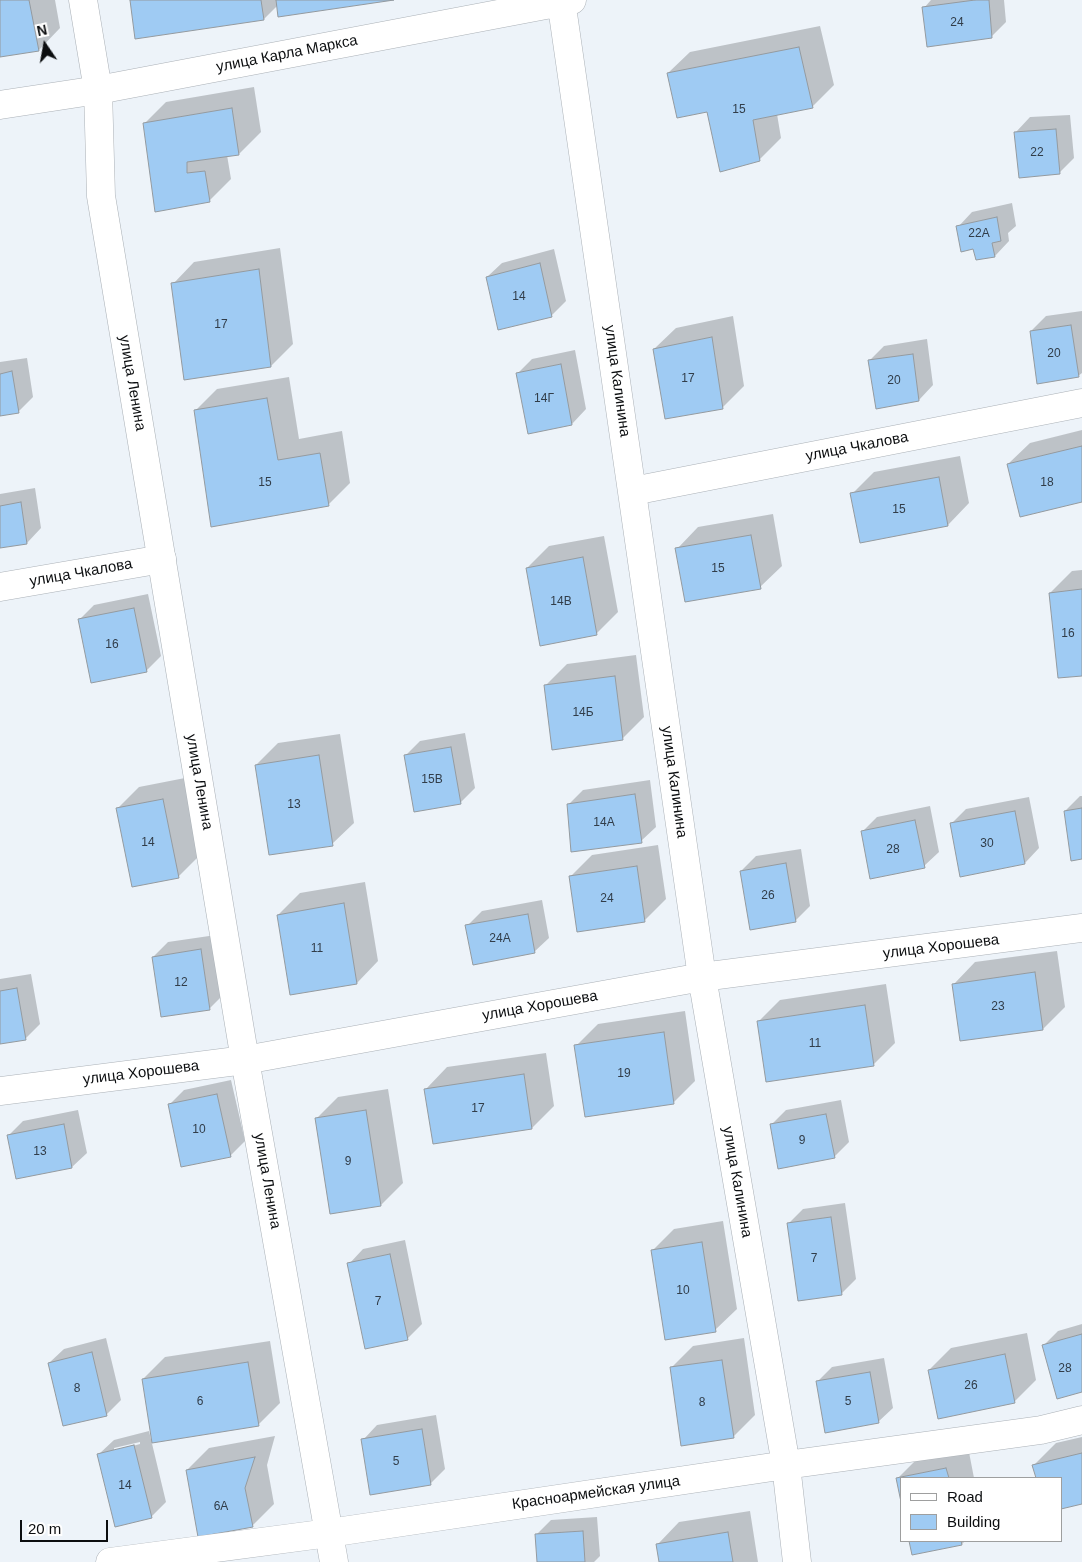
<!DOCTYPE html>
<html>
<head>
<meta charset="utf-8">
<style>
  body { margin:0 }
  #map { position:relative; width:1082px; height:1562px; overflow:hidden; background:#edf3f9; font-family:Helvetica,sans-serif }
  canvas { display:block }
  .legend { position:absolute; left:900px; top:1477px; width:162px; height:65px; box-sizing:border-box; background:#fff; border:1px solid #9e9f9f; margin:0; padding:6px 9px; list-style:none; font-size:15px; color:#0c0e10 }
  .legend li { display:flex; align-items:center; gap:10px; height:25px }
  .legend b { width:25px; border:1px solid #9e9f9f }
  .north { position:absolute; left:20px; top:20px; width:50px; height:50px; -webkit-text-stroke:4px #fff; paint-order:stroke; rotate:348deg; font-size:14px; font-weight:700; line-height:20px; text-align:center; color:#0c0e10 }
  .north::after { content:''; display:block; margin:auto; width:18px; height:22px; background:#0c0e10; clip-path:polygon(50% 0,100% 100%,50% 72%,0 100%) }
  .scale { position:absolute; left:20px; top:1520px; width:88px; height:22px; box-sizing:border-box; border:2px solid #0c0e10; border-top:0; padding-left:6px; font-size:15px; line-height:18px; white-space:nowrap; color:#0c0e10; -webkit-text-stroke:4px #fff; paint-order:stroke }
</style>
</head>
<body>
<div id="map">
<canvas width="1082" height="1562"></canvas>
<ul class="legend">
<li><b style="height:6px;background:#fff"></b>Road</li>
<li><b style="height:14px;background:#9fcbf3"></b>Building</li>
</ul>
<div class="north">N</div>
<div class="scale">20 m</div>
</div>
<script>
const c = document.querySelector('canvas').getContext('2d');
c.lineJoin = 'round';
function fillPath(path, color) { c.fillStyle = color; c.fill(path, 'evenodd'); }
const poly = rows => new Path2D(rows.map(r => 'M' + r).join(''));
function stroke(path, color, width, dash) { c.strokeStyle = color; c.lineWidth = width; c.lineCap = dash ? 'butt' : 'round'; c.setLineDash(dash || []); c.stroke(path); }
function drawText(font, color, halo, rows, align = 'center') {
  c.font = font + ' Helvetica,sans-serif'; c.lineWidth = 4.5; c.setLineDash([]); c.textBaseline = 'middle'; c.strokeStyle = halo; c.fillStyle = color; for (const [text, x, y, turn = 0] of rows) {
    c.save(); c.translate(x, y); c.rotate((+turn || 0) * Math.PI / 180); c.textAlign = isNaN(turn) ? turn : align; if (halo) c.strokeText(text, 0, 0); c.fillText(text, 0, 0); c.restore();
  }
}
fillPath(poly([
  [0,0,55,0,60,28,39,50,0,56],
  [131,0,385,0,278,5,264,19],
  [931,0,1004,0,1006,22,991,37,924,8],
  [820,26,834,85,812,107,777,114,781,138,759,160,668,73,690,52],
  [254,87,261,132,239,154,227,155,231,179,209,201,144,124,166,102],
  [1070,115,1074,158,1059,173,1016,132,1030,117],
  [1012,203,1016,226,1008,233,1009,241,995,256,974,247,958,227,972,212],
  [280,248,293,344,271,366,173,284,194,262],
  [554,249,566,301,551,316,487,277,502,263],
  [1082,311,1082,373,1078,376,1031,331,1046,316],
  [733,316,744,386,722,408,654,349,676,328],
  [927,339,933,385,919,400,869,361,884,346],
  [575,350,586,409,572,424,517,374,532,359],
  [27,358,33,397,18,412,0,415,0,362],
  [289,377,299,439,342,431,350,483,328,505,195,411,217,389],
  [1082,430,1082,501,1008,464,1030,443],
  [960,456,969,503,948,525,852,494,874,472],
  [35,488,41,528,27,543,0,547,0,494],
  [773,514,782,566,760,587,677,549,698,527],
  [604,536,618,612,596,634,527,568,549,546],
  [1082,570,1082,675,1050,593,1072,571],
  [148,594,161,656,146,671,79,620,94,605],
  [636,655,644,717,622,739,545,686,567,664],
  [465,733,475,788,460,803,406,755,420,741],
  [340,734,354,823,332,844,256,765,278,743],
  [185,778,200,855,178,877,117,809,139,787],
  [650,780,656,827,641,841,568,805,583,790],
  [1080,796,1082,796,1082,858,1065,811],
  [1029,797,1039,848,1025,863,951,824,966,809],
  [930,806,939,852,924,866,862,832,877,817],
  [658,845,666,899,644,921,570,877,592,855],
  [801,849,810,906,795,921,741,871,756,856],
  [365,882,378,961,357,983,278,915,300,893],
  [542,900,549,938,534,952,467,926,482,911],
  [216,935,224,994,210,1008,162,1016,153,957,168,942],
  [1057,951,1065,1007,1043,1029,954,984,975,962],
  [31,974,40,1024,25,1039,0,1043,0,979],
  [886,984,895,1043,873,1065,758,1022,780,1000],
  [685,1011,695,1081,673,1103,576,1046,598,1024],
  [546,1053,554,1106,532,1128,426,1089,447,1067],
  [231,1080,245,1141,230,1156,169,1105,184,1090],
  [388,1089,403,1183,381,1205,316,1119,338,1097],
  [841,1100,849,1142,834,1157,771,1125,786,1110],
  [78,1110,87,1153,72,1167,9,1135,23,1121],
  [845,1203,856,1279,841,1294,788,1224,803,1209],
  [723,1221,737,1309,715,1330,652,1251,674,1229],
  [405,1240,422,1324,407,1339,349,1264,363,1249],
  [1082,1324,1082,1391,1044,1345,1058,1331],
  [1027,1333,1036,1380,1014,1402,929,1370,951,1348],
  [106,1338,121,1400,107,1414,64,1425,49,1363,64,1349],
  [744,1338,755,1415,733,1437,671,1368,693,1346],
  [270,1341,280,1403,258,1425,143,1379,165,1357],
  [884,1358,893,1408,878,1422,818,1381,832,1367],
  [436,1415,445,1469,430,1484,363,1440,377,1425],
  [149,1431,166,1502,151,1517,99,1454,114,1440],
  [140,1442,140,1444,114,1451,114,1448],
  [275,1436,267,1465,274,1504,252,1526,187,1470,209,1448],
  [1082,1437,1082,1503,1061,1508,1061,1478,1037,1478,1034,1465,1056,1443],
  [968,1447,974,1478,897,1479,919,1457],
  [750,1511,758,1562,660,1562,658,1544,679,1522],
  [597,1517,600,1556,594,1562,538,1562,536,1535,551,1520],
  [910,1541,965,1541,962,1544,913,1554]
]), '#0003');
const building = poly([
  [0,0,29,0,39,51,0,57,0,0],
  [130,0,261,0,264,20,135,39,130,0],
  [276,0,394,0,278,17,276,0],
  [975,0,989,0,992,38,927,47,922,7,975,0],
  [799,47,813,108,753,120,760,161,720,172,707,112,677,118,667,73,799,47],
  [232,108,239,155,187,162,187,173,205,171,210,202,155,212,143,123,232,108],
  [1056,129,1060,174,1019,178,1014,132,1056,129],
  [997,217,1001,241,992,243,995,257,976,260,973,249,961,252,956,226,997,217],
  [540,263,552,317,498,330,486,277,540,263],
  [259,269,271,367,184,380,171,283,259,269],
  [1071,325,1079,377,1037,384,1030,331,1071,325],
  [712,337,723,409,665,419,653,349,712,337],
  [913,354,919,401,876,409,868,360,913,354],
  [561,364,572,425,528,434,516,373,561,364],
  [12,371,19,413,0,416,0,374,12,371],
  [267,398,278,460,320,453,329,506,211,527,194,410,267,398],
  [1082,446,1082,502,1020,517,1007,464,1082,446],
  [939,477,948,526,860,543,850,493,939,477],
  [21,502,27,544,0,548,0,506,21,502],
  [751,535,761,589,685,602,675,548,751,535],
  [583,557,597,635,540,646,526,568,583,557],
  [1082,589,1082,676,1058,678,1049,593,1082,589],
  [134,608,147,672,91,683,78,619,134,608],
  [615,676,623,740,552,750,544,685,615,676],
  [451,747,461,804,414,812,404,755,451,747],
  [319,755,333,846,269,855,255,765,319,755],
  [635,794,642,843,571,852,567,804,635,794],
  [163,799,179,878,132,887,116,808,163,799],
  [1082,808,1082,859,1071,861,1064,811,1082,808],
  [1015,811,1025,864,960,877,950,823,1015,811],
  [915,820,925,868,870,879,861,831,915,820],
  [786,863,796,922,750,930,740,871,786,863],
  [637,866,645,922,577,932,569,876,637,866],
  [344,903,357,984,290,995,277,915,344,903],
  [528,914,535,953,473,965,465,925,528,914],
  [201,949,210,1010,161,1017,152,957,201,949],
  [1035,972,1043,1030,960,1041,952,984,1035,972],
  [17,988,26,1040,0,1044,0,991,17,988],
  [865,1005,874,1066,766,1082,757,1021,865,1005],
  [664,1032,674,1104,585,1117,574,1045,664,1032],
  [524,1074,532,1129,433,1144,424,1089,524,1074],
  [217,1094,231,1157,181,1167,168,1104,217,1094],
  [366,1110,381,1206,330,1214,315,1118,366,1110],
  [826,1114,835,1158,778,1169,770,1124,826,1114],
  [64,1124,72,1168,16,1179,7,1135,64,1124],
  [831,1217,842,1295,798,1301,787,1223,831,1217],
  [702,1242,716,1332,665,1340,651,1250,702,1242],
  [390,1254,408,1340,365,1349,347,1263,390,1254],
  [1082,1334,1082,1392,1057,1399,1042,1345,1082,1334],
  [92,1352,107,1416,63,1426,48,1363,92,1352],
  [1005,1354,1015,1403,938,1419,928,1370,1005,1354],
  [722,1360,734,1438,681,1446,670,1367,722,1360],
  [248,1362,259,1426,152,1443,142,1379,248,1362],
  [870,1372,879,1423,825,1433,816,1381,870,1372],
  [422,1429,431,1485,370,1495,361,1439,422,1429],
  [134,1445,152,1518,115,1527,97,1454,134,1445],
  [1082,1453,1082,1504,1061,1509,1061,1478,1036,1478,1032,1465,1082,1453],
  [255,1457,245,1488,253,1527,198,1537,186,1470,255,1457],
  [946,1468,949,1478,901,1478,901,1502,896,1478,946,1468],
  [583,1531,585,1562,537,1562,535,1534,583,1531],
  [728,1532,733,1562,659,1562,656,1544,728,1532],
  [909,1541,961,1541,962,1545,912,1555,909,1541]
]);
fillPath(building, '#9fcbf3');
stroke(building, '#949a9f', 1);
const minor = poly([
  [561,0,702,977,786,1465,797,1562],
  [0,105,98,90,572,0],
  [633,491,1082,403],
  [0,587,162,559],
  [0,1091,245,1060,702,977,1082,928],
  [110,1562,329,1533,786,1465,1041,1430,1082,1420]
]);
const major = poly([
  [83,0,98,90,101,196,245,1060,334,1562]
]);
stroke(minor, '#abb1b7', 29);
stroke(major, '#abb1b7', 29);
stroke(minor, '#fff', 28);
stroke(major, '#fff', 28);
drawText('12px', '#313d49', null, [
  ["24",957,23],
  ["15",739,110],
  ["22",1037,153],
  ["22А",979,234],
  ["14",519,297],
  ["17",221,325],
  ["20",1054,354],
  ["17",688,379],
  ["20",894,381],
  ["14Г",544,399],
  ["15",265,483],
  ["18",1047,483],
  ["15",899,510],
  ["15",718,569],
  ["14В",561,602],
  ["16",1068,634],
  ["16",112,645],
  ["14Б",583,713],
  ["15В",432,780],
  ["13",294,805],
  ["14А",604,823],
  ["14",148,843],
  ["30",987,844],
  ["28",893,850],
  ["26",768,896],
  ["24",607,899],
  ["24А",500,939],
  ["11",317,949],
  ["12",181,983],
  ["23",998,1007],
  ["11",815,1044],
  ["19",624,1074],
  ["17",478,1109],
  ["10",199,1130],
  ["9",802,1141],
  ["13",40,1152],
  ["9",348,1162],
  ["7",814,1259],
  ["10",683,1291],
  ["7",378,1302],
  ["28",1065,1369],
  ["26",971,1386],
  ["8",77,1389],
  ["6",200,1402],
  ["5",848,1402],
  ["8",702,1403],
  ["5",396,1462],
  ["14",125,1486],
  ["6А",221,1507]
]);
drawText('15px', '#0c0e10', '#fff', [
  ["улица Карла Маркса",287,54,-11],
  ["улица Калинина",617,381,82],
  ["улица Ленина",132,383,80],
  ["улица Чкалова",857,447,-11],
  ["улица Чкалова",81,573,-10],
  ["улица Ленина",199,782,80],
  ["улица Калинина",674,782,82],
  ["улица Хорошева",941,947,-7],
  ["улица Хорошева",540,1006,-10],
  ["улица Хорошева",141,1073,-7],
  ["улица Ленина",267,1181,80],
  ["улица Калинина",737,1182,80],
  ["Красноармейская улица",596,1493,-8]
]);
</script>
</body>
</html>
